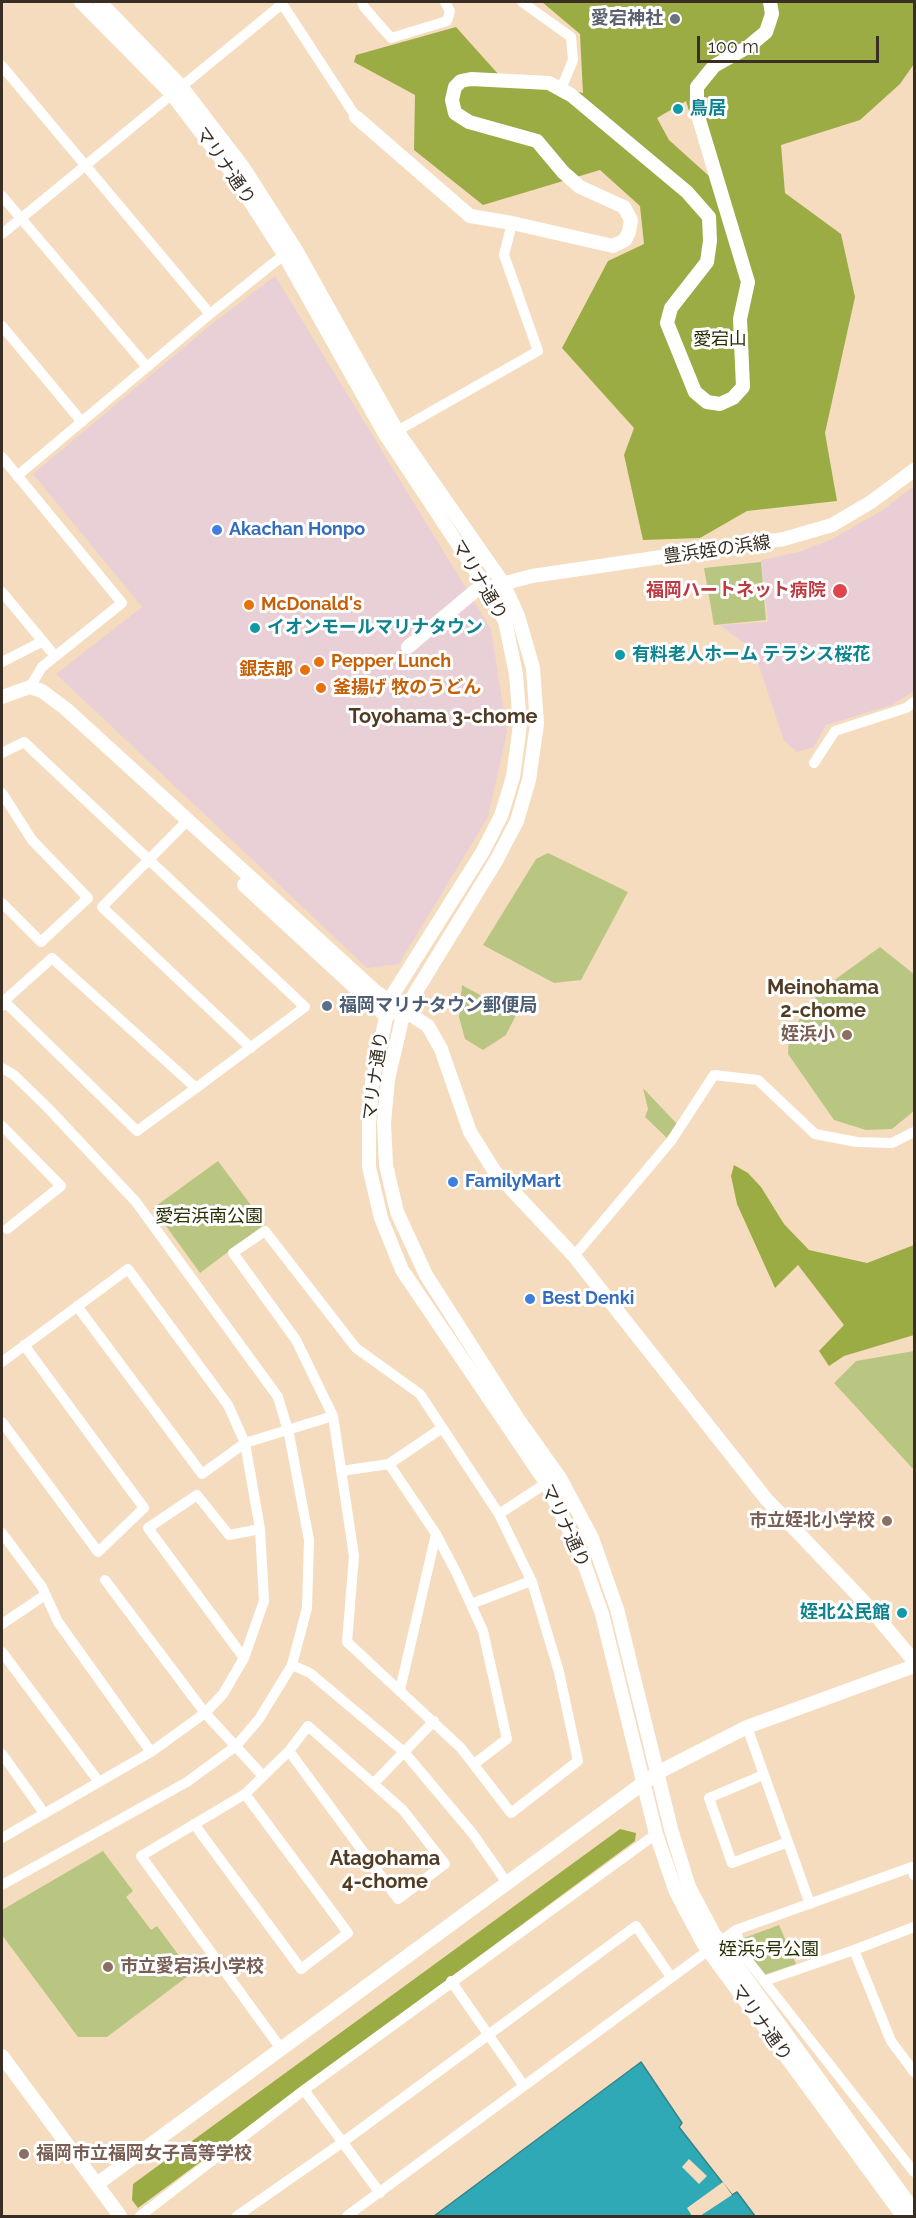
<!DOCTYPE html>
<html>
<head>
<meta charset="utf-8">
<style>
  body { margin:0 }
  #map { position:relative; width:916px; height:2218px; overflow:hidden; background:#f6dcbe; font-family:Raleway,sans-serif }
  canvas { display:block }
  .frame { position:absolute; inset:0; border:3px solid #382e23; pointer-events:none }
  .scale { position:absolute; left:697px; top:36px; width:182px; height:27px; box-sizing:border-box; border:3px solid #382e23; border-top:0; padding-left:8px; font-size:18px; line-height:21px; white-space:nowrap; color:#382e23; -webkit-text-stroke:4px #fff; paint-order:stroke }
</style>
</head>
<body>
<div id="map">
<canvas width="916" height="2218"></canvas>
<div class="frame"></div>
<div class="scale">100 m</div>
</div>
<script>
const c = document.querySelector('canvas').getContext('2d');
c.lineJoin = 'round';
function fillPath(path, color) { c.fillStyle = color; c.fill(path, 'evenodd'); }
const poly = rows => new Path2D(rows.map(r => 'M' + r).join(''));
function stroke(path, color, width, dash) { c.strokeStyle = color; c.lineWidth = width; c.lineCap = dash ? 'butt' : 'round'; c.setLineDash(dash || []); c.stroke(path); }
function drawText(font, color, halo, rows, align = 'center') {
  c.font = font + ' Raleway,"Noto Sans JP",sans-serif'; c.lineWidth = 6; c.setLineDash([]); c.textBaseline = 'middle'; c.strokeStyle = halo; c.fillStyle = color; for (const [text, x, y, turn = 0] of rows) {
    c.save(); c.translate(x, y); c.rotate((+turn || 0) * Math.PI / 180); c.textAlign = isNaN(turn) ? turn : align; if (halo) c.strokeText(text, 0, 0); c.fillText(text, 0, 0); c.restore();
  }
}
fillPath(poly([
  [275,276,491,629,507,732,488,817,399,964,367,968,56,674,142,607,33,474,213,323]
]), '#e9cfd6');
fillPath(poly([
  [914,486,914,691,892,705,826,725,814,747,797,752,784,741,754,651,720,625,768,622,761,560,799,552,832,539,881,511]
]), '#e9cfd5');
fillPath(poly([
  [761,562,766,620,714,625,704,568],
  [548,853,628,892,581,980,554,983,483,945,536,859],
  [880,947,914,974,914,1111,892,1129,866,1130,834,1120,788,1054,789,1034,822,989],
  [462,985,516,1015,506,1035,483,1050,465,1039,459,1017],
  [643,1088,677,1124,667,1138,645,1117,648,1109],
  [218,1161,265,1224,200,1273,153,1208],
  [914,1351,914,1470,834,1383,856,1361],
  [103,1851,133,1891,126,1897,151,1930,157,1926,192,1973,107,2037,78,2037,2,1935,2,1910],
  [779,1925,796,1964,764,1975,743,1948,744,1938]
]), '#b9c682');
fillPath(poly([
  [542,2,914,2,914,64,900,84,860,120,781,145,785,193,841,234,855,297,825,433,837,501,747,511,700,538,643,540,624,455,634,428,562,348,608,261,644,244,640,206,600,170,483,205,414,150,415,95,354,62,356,55,456,27,499,75,583,93,580,34],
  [686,101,709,176,669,140,657,118],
  [734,1165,748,1173,761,1187,784,1224,809,1250,867,1263,914,1245,914,1335,844,1356,829,1366,819,1351,844,1325,798,1265,775,1288,737,1204,731,1176],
  [620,1829,636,1833,635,1841,138,2208,132,2200,133,2184]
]), '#9cac44');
const water = poly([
  [641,2062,682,2123,679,2127,732,2195,737,2192,755,2216,434,2216,641,2062]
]);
fillPath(water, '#30a9b6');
stroke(water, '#32848a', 1.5);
fillPath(poly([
  [689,2159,707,2176,699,2184,682,2167],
  [723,2182,732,2195,700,2216,692,2216,687,2208]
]), '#f6dcbe');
stroke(poly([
  [281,2,356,117],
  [362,2,364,7,391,38,447,21,450,11,445,2],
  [522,2,571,37,573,60,561,89],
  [2,66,210,314],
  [2,196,147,367],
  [2,234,282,4],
  [2,326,82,422],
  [397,431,538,351,504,255,512,223],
  [2,457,122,603,42,667,30,687],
  [17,476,210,314,276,261,291,253],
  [2,592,55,656],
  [2,662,43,641],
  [2,753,24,742,305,1007,196,1088],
  [814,763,835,731,906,708,914,702],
  [2,793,32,840,88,898,41,942,2,903],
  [187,821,102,907,251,1048],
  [2,999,4,1001,137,1131,196,1088,52,958,4,1001,2,1006],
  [2,1068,14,1075,48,1108,136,1202,278,1397,289,1434,309,1540,307,1608,292,1665,259,1719,236,1746,187,1782,2,1885],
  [2,1126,61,1186,7,1229],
  [265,1231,356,1348,420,1394,499,1514,532,1582,559,1672,578,1761,511,1813,461,1748,347,1642,354,1556,333,1416,296,1340,233,1253,265,1231],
  [574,1256,671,1141,714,1075,758,1080,815,1134,857,1142,892,1143,914,1132],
  [77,1306,202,1474,245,1443,333,1416],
  [2,1362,128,1269,228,1405,245,1443,260,1529,264,1601,244,1658,223,1694,205,1713,151,1752,2,1838],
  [2,1422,98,1552,144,1508,24,1345],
  [389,1464,442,1428],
  [341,1471,389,1464,436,1534,457,1574,483,1631,507,1739,474,1764],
  [499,1514,551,1480],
  [2,1533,42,1587,58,1622,151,1752],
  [105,1580,205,1713,263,1776],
  [471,1604,531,1581],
  [2,1624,45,1595],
  [2,1652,99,1782],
  [244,1658,148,1528,197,1495,229,1535,260,1529],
  [292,1665,310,1673,404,1752,473,1834,507,1883],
  [400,1690,436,1534],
  [308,1726,403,1810,445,1864,398,1899,289,1751,308,1726],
  [747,1727,810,1904],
  [2,1754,44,1813],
  [763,1775,709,1798,732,1863,788,1842],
  [373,1784,434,1721],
  [194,1824,301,1969,348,1933,245,1794],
  [736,1930,742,1953,914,2172],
  [854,1950,914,1927],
  [451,1981,524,2086],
  [764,1981,854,1950,891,2041,914,2072],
  [282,2050,141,1856,245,1794,289,1751],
  [304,2090,380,2193],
  [140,2216,304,2090,656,1834],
  [237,2216,343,2142,636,1926,671,1977],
  [347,2216,736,1930,912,1867,914,1875]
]), '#fff', 10);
stroke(poly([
  [81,2,171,93,232,173,285,256,385,434,486,587,505,621,516,674,520,725,513,777,501,816,482,853,390,999,372,1082,369,1124,369,1167,381,1218,402,1270,545,1481,580,1552,602,1614,656,1834,676,1892,703,1943,903,2216],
  [100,2,180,85,243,167,296,250,397,431,503,583,518,616,533,668,537,724,529,780,517,821,496,861,404,1011,388,1079,384,1123,386,1165,397,1212,426,1275,518,1419,560,1478,592,1538,617,1609,671,1829,689,1887,714,1934,914,2211],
  [356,117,470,216,512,223,613,246,625,240,629,232,631,220,624,207,580,187,563,172,537,141,469,122,455,113,452,100,455,87,461,81,471,79,549,83,571,95,687,192,709,217,710,241,707,262,671,308,667,323,695,392,707,402,720,404,733,398,743,387,740,319,748,282,697,113,697,87,714,66,748,47,766,32,772,14,770,2],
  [408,647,475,591,532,576,784,539,832,525,871,502,914,470],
  [2,697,30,687,42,691,66,709,376,992,428,1026,441,1049,470,1132,495,1172,574,1256,767,1500,868,1606,914,1661],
  [244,885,385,1015,390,1014],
  [2,2056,120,2216],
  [97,2184,657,1773,747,1727,914,1666]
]), '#fff', 14);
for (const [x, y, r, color] of [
  [675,19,6,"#6b7280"],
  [678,109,6,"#0f9aa8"],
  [217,530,6,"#3f7fe0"],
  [840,591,8,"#e0444e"],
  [249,605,6,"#e8710a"],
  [255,628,6,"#0f9aa8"],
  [620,655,6,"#0f9aa8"],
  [319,662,6,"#e8710a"],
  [305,670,6,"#e8710a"],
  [321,688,6,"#e8710a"],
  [327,1006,6,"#5c6f8a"],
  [847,1035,6,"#8d6e63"],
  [453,1182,6,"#3f7fe0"],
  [530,1299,6,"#3f7fe0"],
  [887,1521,6,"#8d6e63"],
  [902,1613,6,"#0f9aa8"],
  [108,1967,6,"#8d6e63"],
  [24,2154,6,"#8d6e63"]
]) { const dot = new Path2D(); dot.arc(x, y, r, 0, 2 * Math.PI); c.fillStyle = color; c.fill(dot); stroke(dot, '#fff', 2); }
drawText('bold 18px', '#5b616d', '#fff', [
  ["愛宕神社",663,19]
], 'right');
drawText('bold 18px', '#0d838f', '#fff', [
  ["鳥居",690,109],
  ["イオンモールマリナタウン",267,628],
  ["有料老人ホーム テラシス桜花",632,655],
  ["姪北公民館",890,1613,"right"]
], 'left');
drawText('18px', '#382e23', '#fff', [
  ["マリナ通り",225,166,55],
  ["豊浜姪の浜線",717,550,-8],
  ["マリナ通り",479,580,59],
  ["マリナ通り",376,1076,-82],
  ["マリナ通り",565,1526,65],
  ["マリナ通り",761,2023,54]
]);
drawText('18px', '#2a3003', '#fff', [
  ["愛宕山",720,340],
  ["愛宕浜南公園",209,1217],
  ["姪浜5号公園",769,1950]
]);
drawText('bold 18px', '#366cbe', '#fff', [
  ["Akachan Honpo",229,530],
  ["FamilyMart",465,1182],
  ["Best Denki",542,1299]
], 'left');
drawText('bold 18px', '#be3a42', '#fff', [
  ["福岡ハートネット病院",826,591]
], 'right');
drawText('bold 18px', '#c56008', '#fff', [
  ["McDonald's",261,605],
  ["Pepper Lunch",331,662],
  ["銀志郎",293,670,"right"],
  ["釜揚げ 牧のうどん",333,688]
], 'left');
drawText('bold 18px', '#4e5e75', '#fff', [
  ["福岡マリナタウン郵便局",339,1006]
], 'left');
drawText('bold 18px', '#785e54', '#fff', [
  ["姪浜小",835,1035],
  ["市立姪北小学校",875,1521],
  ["市立愛宕浜小学校",120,1967,"left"],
  ["福岡市立福岡女子高等学校",36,2154,"left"]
], 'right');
drawText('bold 20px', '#513c23', '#fff', [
  ["Toyohama 3-chome",443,717],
  ["Meinohama",823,988],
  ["2-chome",823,1011],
  ["Atagohama",385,1859],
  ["4-chome",385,1882]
]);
</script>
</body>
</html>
